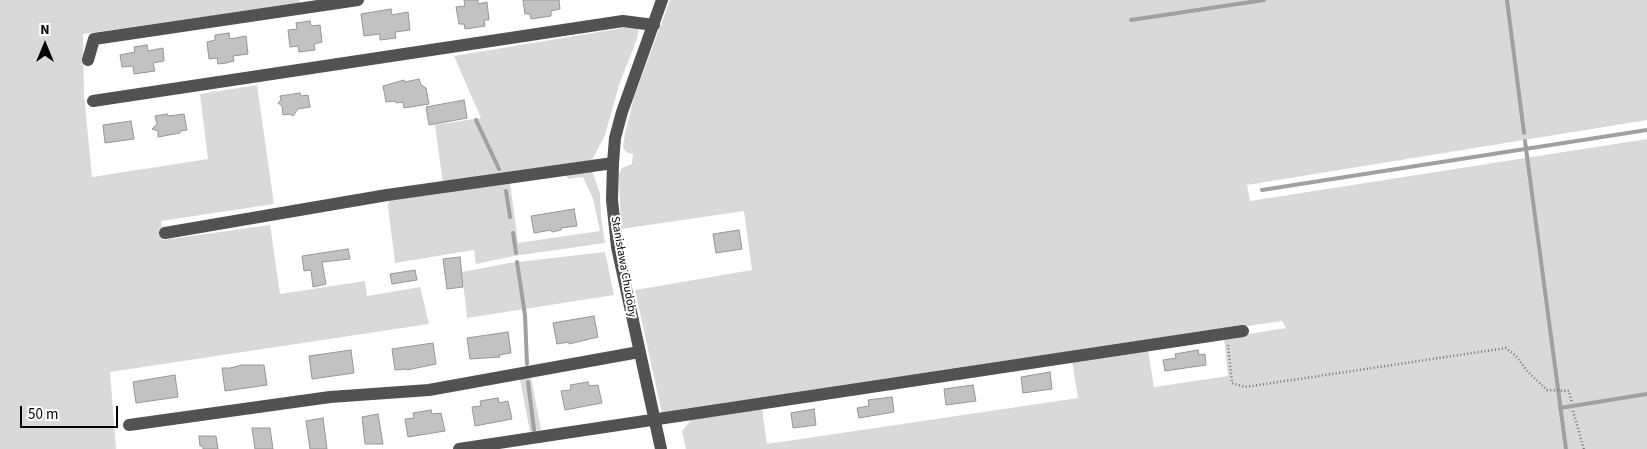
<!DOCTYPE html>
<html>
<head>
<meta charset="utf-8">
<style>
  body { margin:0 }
  #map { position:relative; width:1647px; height:449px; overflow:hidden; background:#fff; font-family:"Source Sans 3",sans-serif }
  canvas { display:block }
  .north { position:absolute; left:20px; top:20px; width:50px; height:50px; -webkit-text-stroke:4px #fff; paint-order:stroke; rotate:0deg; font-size:14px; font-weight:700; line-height:20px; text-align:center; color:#000 }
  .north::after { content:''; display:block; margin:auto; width:18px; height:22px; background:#000; clip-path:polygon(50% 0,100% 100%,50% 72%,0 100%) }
  .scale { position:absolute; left:20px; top:406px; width:98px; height:22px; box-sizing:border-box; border:2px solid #000; border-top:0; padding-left:6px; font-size:15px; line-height:18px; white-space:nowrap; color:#000; -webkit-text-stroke:4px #fff; paint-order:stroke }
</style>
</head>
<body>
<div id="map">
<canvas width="1647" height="449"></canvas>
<div class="north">N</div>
<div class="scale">50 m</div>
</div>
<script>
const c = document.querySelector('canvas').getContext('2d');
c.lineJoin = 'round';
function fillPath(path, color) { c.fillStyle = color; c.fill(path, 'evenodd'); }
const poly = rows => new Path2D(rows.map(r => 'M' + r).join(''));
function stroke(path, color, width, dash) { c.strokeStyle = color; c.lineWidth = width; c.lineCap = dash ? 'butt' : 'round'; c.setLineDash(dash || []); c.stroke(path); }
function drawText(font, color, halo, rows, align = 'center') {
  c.font = font + ' "Source Sans 3",sans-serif'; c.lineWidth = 4; c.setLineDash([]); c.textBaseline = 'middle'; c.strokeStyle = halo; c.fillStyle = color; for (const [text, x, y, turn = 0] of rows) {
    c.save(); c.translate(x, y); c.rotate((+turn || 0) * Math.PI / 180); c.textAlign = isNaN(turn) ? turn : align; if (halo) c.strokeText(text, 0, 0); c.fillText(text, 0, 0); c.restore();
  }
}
fillPath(poly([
  [0,0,299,0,300,3,83,34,84,95,92,177,208,159,200,94,257,85,274,204,161,221,163,240,270,225,280,294,365,281,367,296,420,287,429,324,110,372,116,449,0,449],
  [670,0,1647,0,1647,120,1247,185,1250,201,1647,139,1647,449,686,449,682,431,691,420,762,409,767,444,1078,398,1072,361,1148,350,1154,387,1228,376,1224,338,1286,328,1282,321,662,414,635,290,752,270,744,211,621,229,619,174,622,168,632,164,633,154,628,153,623,148,625,133,634,97],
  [629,27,639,29,637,39,619,85,605,135,592,160,443,184,435,125,481,118,454,56],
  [592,171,600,193,601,218,605,243,514,256,476,264,474,250,395,263,388,207,389,200,510,183,518,243,600,231,593,199,583,177,568,179,566,174],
  [605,252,614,295,467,318,462,272,509,263],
  [531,377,541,430,530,432,520,379]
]), '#d9d9d9');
stroke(poly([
  [1507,0,1524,133],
  [1131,20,1264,0],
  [476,120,499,169],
  [1525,141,1566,449],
  [1262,190,1647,130],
  [506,191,510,217],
  [513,233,516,253],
  [517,262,525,315,527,364],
  [528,382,534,430],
  [1560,408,1647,394]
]), '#a0a0a0', 4);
const building = poly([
  [464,0,478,0,478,4,487,2,489,20,484,20,485,26,465,29,464,24,459,24,456,7,465,6,464,0],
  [523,0,559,0,560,9,551,11,551,16,531,19,530,14,525,14,523,0],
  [391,9,392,15,408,12,410,30,395,32,396,38,380,40,380,34,364,36,361,14,391,9],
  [310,21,311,26,320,25,322,42,314,44,315,50,299,52,298,46,290,47,288,30,297,29,296,23,310,21],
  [229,33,230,39,246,36,248,54,233,56,234,61,226,63,218,64,217,58,209,59,207,42,215,40,215,35,229,33],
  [147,45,148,51,163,48,164,61,153,63,155,71,134,74,133,66,122,67,120,55,135,52,134,47,147,45],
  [419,79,421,85,426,88,429,104,404,108,403,102,396,103,395,101,386,102,383,86,404,80,405,82,419,79],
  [300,93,301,96,308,95,310,107,298,109,293,116,290,114,283,115,282,106,278,103,281,100,280,96,300,93],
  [464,100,467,118,429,125,426,107,464,100],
  [167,114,168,116,184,114,187,130,180,131,180,133,158,137,158,131,152,129,157,124,155,116,167,114],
  [131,121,134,139,105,143,103,125,131,121],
  [574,209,577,226,561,228,561,230,552,232,551,230,534,233,531,216,574,209],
  [739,230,742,249,716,253,713,234,739,230],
  [348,249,350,259,322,262,326,284,313,287,311,270,304,271,302,256,348,249],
  [460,257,463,287,447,289,443,259,460,257],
  [415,270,417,280,392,284,390,274,415,270],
  [594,316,598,337,569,344,569,342,557,344,553,323,594,316],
  [508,332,511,353,499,355,500,357,470,359,467,338,508,332],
  [433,343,436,364,407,370,406,369,395,370,392,349,433,343],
  [351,350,354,373,312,379,309,356,351,350],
  [1198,350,1199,355,1205,354,1206,365,1165,371,1163,360,1176,358,1175,354,1198,350],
  [242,365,264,365,267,385,225,391,222,368,230,368,242,365],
  [1050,372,1052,389,1023,393,1021,377,1050,372],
  [175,375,178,397,136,403,133,382,175,375],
  [588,382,589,386,598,385,602,403,565,410,561,391,571,390,570,385,588,382],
  [973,385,976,401,946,405,944,389,973,385],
  [892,397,894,412,859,418,857,408,869,406,868,400,892,397],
  [498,398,499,403,508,401,512,419,475,426,472,407,481,406,480,401,498,398],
  [814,409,816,425,793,428,791,413,814,409],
  [431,410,432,414,441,413,445,431,408,437,405,419,414,418,413,413,431,410],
  [378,414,383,444,365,444,362,417,378,414],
  [323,418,327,449,310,449,306,421,323,418],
  [252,428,270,428,273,449,255,449,252,428],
  [199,436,216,436,218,449,203,449,203,446,200,446,199,436]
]);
fillPath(building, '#c2c2c2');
stroke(building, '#969696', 1);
stroke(poly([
  [1228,345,1232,383,1245,387,1506,348,1516,356,1528,372,1547,390,1569,391,1572,403],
  [1573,411,1584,449]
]), '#747474', 2.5, [1, 2.5]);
stroke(poly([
  [88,60,94,39,358,0],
  [93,101,623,21,654,25],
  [165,233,387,195,613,163],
  [129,425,330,397,429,390,639,352],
  [459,449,1243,331],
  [661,449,617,247,612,200,613,163,615,138,622,112,662,0]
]), '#525252', 12);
drawText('12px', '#000', '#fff', [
  ["Stanisława Chudoby",623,267,80]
]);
</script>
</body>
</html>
